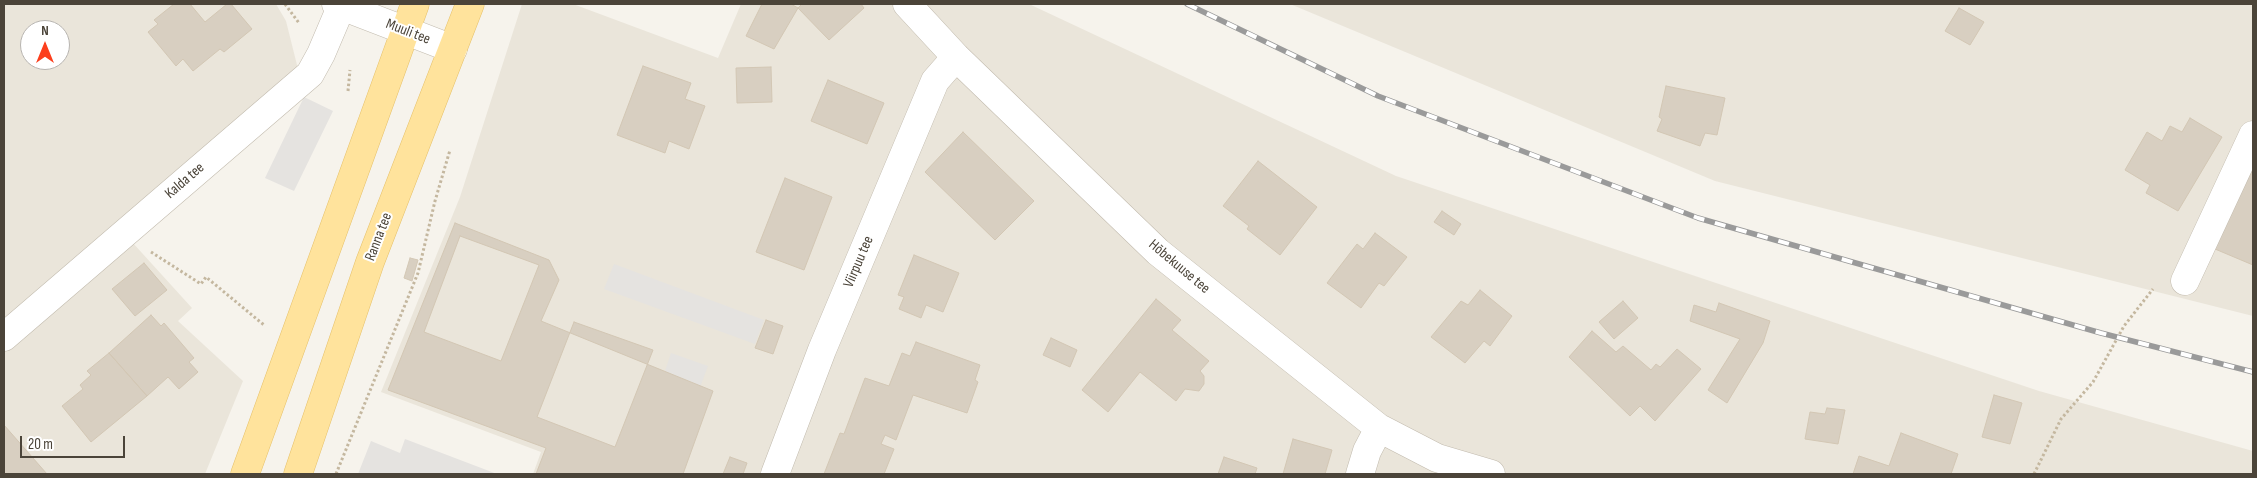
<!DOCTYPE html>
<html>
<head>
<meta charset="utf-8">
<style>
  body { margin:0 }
  #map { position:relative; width:2257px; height:478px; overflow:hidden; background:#f6f3ec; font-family:"Sofia Sans Condensed",sans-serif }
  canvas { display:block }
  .frame { position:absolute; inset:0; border:5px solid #4b4439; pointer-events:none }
  .north { position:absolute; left:20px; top:20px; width:50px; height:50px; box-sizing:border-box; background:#fff; border:1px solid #b7b4b0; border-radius:50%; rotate:0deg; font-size:14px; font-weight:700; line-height:20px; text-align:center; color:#4b4439 }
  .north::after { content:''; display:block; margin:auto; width:18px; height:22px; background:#fc3f1d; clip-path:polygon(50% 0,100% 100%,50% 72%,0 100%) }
  .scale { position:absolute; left:20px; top:436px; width:105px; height:22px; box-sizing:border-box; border:2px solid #4b4439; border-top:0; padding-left:6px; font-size:15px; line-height:18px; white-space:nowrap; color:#4b4439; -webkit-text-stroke:4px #fff; paint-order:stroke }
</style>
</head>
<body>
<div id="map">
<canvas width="2257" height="478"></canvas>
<div class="frame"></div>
<div class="north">N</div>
<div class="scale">20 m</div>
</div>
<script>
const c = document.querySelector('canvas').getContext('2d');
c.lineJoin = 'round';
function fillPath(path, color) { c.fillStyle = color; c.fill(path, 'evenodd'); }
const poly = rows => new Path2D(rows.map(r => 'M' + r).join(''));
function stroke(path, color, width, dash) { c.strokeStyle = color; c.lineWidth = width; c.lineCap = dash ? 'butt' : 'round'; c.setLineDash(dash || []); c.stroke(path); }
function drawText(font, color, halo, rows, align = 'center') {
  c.font = font + ' "Sofia Sans Condensed",sans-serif'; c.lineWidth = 4; c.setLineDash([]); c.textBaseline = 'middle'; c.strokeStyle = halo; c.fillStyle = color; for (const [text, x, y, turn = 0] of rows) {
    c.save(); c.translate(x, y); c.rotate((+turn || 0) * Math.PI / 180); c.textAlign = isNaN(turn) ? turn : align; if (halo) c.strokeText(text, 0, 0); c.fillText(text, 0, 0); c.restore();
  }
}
fillPath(poly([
  [4,4,276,4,286,21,298,69,132,242,192,308,178,321,243,381,205,474,4,474],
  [30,30,60,30,60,60,30,60],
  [522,4,573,4,718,58,741,4,1029,4,1396,176,2039,391,2253,451,2253,474,533,474,541,452,381,392,460,197],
  [1290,4,2253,4,2253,316,1715,181]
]), '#eae5da');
fillPath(poly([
  [304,97,333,111,294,191,265,178],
  [614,264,764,320,755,344,604,289],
  [671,353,708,366,699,390,663,377],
  [405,439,497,474,358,474,371,441,400,453]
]), '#e5e3e0');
const building = poly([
  [174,4,190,4,205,22,227,4,231,4,252,29,224,52,220,49,193,71,183,59,176,66,148,32,158,24,154,20,174,4],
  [762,4,791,4,798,8,774,49,746,36,762,4],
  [802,4,861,4,864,8,829,40,798,8,802,4],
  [1959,8,1984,22,1970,45,1945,31,1959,8],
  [643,66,691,83,685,99,705,106,689,149,669,141,665,153,617,135,643,66],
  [771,67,772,102,737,103,736,68,771,67],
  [828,80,884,103,867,144,811,121,828,80],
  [1666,86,1725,98,1717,135,1705,133,1700,146,1657,131,1662,119,1659,117,1666,86],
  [2190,118,2222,137,2178,211,2146,193,2150,185,2125,170,2147,132,2162,141,2170,126,2182,132,2190,118],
  [963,132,1034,201,995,240,925,172,963,132],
  [1258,161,1317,207,1280,255,1247,229,1249,226,1223,206,1258,161],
  [2253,164,2253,265,2215,249,2253,164],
  [785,178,832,197,804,270,756,252,785,178],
  [1442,211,1461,224,1454,235,1434,222,1442,211],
  [455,223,549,260,559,280,541,321,713,391,683,474,536,474,546,448,388,390,455,223],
  [1375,233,1407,257,1384,286,1379,283,1361,308,1327,283,1357,244,1363,249,1375,233],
  [460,236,539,265,501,361,424,332,460,236],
  [914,255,959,273,943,312,926,305,921,318,899,309,904,297,898,295,914,255],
  [410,258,418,260,412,281,404,278,410,258],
  [144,263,167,290,135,316,112,289,144,263],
  [1480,290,1512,316,1490,346,1484,341,1465,363,1431,337,1461,301,1468,305,1480,290],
  [1156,299,1181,320,1172,330,1209,361,1200,371,1204,376,1204,384,1199,391,1185,389,1176,401,1140,372,1108,412,1082,390,1156,299],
  [1623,301,1638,318,1614,339,1599,322,1623,301],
  [1719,303,1770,321,1763,343,1727,403,1708,390,1740,339,1690,321,1694,305,1716,312,1719,303],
  [151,315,161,326,164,323,194,358,189,362,198,372,179,389,168,377,147,396,109,353,151,315],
  [766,320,783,326,773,354,755,348,766,320],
  [574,322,653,350,615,447,537,417,574,322],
  [1592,331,1616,352,1623,346,1651,370,1656,364,1660,367,1677,349,1701,369,1655,421,1640,406,1630,416,1569,357,1592,331],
  [1051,338,1077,350,1070,367,1043,355,1051,338],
  [916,342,980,365,975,380,978,382,967,413,913,395,896,440,885,435,881,444,894,449,884,474,824,474,840,433,844,434,865,378,889,386,902,353,910,356,916,342],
  [109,353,147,396,91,442,62,406,83,389,80,385,91,375,87,371,109,353],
  [1994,395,2022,403,2010,444,1982,437,1994,395],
  [1827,408,1845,410,1838,444,1805,439,1810,412,1825,414,1827,408],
  [4,425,47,474,4,474,4,425],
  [1901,433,1958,454,1951,474,1853,474,1859,456,1889,466,1901,433],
  [1293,439,1332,450,1325,474,1283,474,1293,439],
  [730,457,747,463,743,474,723,474,730,457],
  [1224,457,1257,468,1255,474,1218,474,1224,457]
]);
fillPath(building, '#d8cfc1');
stroke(building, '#d3c7b4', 1);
const minor = poly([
  [336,4,453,49],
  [907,4,956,57,1158,252,1379,428,1437,458,1491,474],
  [2185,281,2253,135],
  [4,337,310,74,321,54,341,7],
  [775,474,822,350,935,81,956,57],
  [1360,474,1367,451,1379,428]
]);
const major = poly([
  [245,474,415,4],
  [298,474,370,262,470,4]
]);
stroke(minor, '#c2bbae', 29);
stroke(major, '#e6c16a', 29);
stroke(poly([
  [285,4,299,23],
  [348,91,350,70],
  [151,252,201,284,206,277,264,325],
  [336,474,418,273,435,201,450,150],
  [2034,474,2061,419,2093,382,2124,326,2153,289]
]), '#c4b79f', 3, [2.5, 2.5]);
stroke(minor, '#fff', 28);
stroke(major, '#ffe39c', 28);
const rail = poly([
  [1187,4,1378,96,1698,218,2101,333,2253,372]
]);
stroke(rail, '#9a9a9a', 5.5);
stroke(rail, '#fff', 4, [11]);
drawText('15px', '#4b4439', '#fff', [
  ["Muuli tee",408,32,21],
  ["Kalda tee",185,181,-41],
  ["Ranna tee",379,237,-69],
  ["Viirpuu tee",859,262,-67],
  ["Hõbekuuse tee",1179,267,40]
]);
</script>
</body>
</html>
